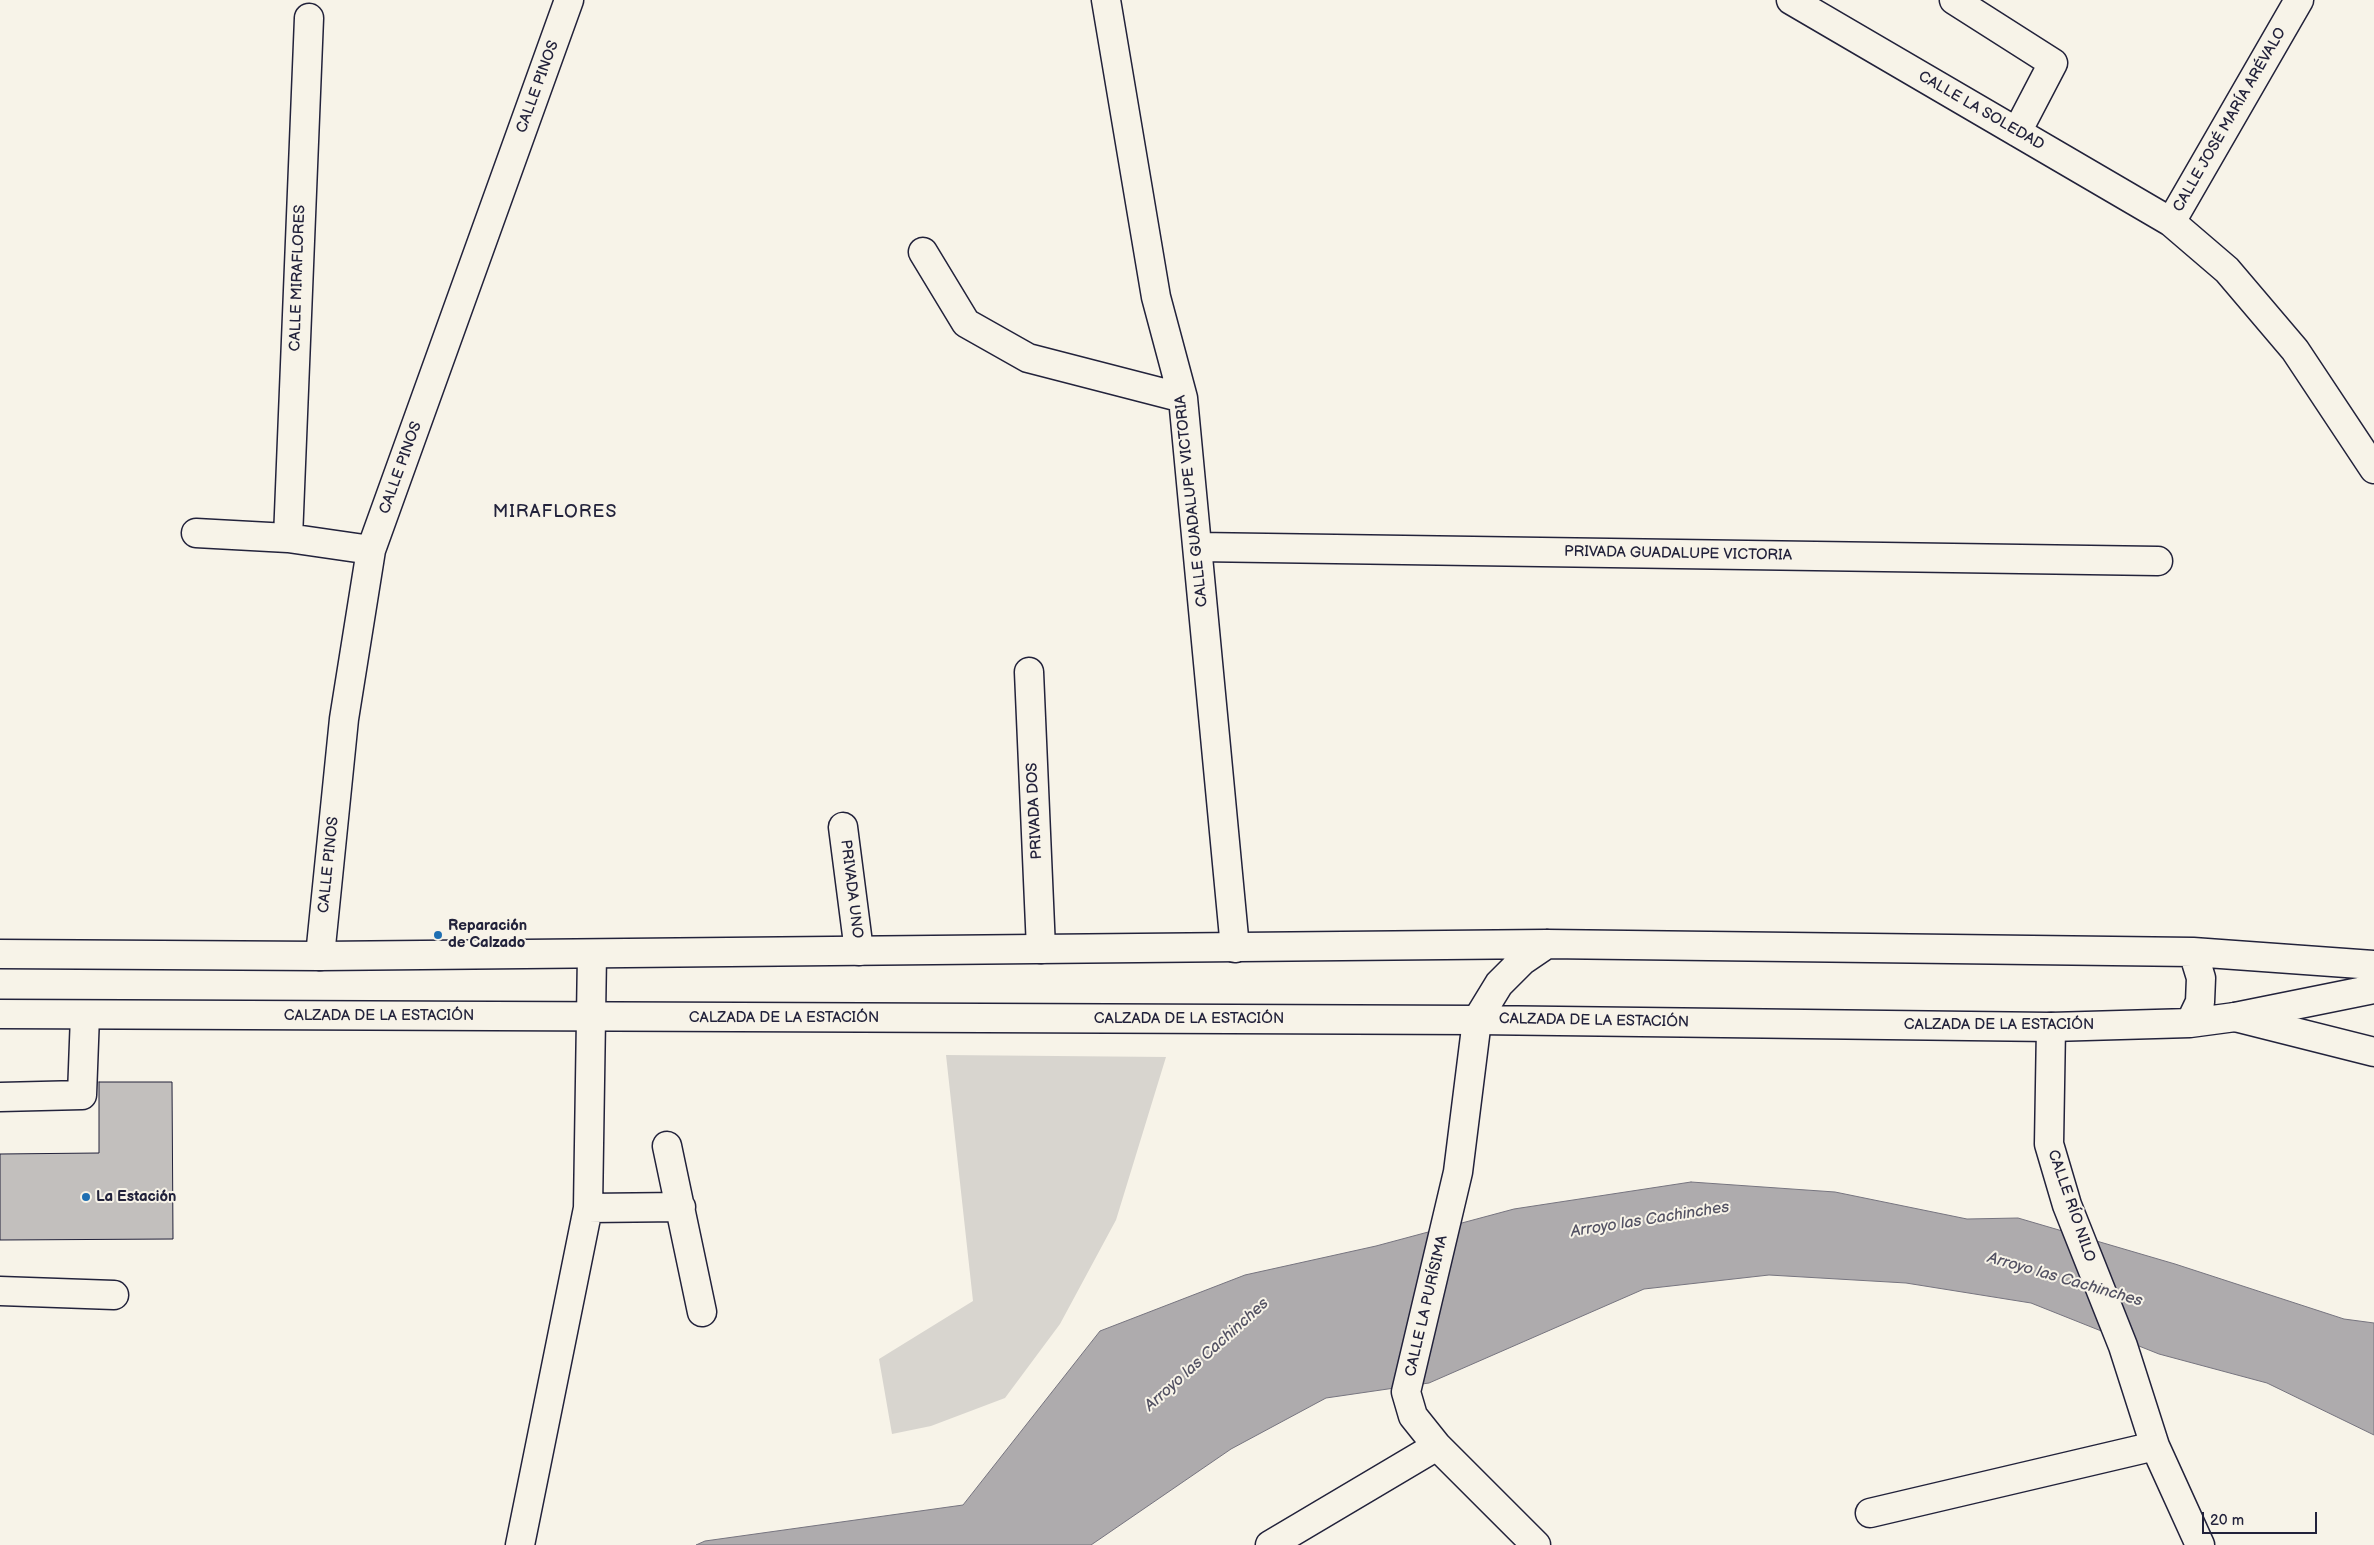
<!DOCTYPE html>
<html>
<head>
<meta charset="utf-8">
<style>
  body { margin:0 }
  #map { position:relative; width:2374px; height:1545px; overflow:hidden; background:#f7f3e8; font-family:"Balsamiq Sans",sans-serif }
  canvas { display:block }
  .scale { position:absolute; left:2202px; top:1512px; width:115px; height:22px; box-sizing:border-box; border:2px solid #22223b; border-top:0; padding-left:6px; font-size:15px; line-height:18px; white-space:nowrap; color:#22223b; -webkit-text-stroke:4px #f7f3e8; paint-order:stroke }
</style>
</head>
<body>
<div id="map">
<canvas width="2374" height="1545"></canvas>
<div class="scale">20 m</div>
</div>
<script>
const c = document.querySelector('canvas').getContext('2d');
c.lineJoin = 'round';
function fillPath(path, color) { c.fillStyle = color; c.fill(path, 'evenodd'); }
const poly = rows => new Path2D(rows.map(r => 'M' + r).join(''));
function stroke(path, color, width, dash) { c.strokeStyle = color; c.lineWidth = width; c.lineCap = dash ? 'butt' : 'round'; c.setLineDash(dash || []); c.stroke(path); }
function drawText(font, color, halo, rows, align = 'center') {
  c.font = font + ' "Balsamiq Sans",sans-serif'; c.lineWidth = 4; c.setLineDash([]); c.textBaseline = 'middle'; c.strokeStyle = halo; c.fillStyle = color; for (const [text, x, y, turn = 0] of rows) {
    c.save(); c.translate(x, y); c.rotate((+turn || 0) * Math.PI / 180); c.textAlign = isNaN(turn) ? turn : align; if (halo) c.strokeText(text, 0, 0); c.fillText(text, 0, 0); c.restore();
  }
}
fillPath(poly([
  [946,1055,1166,1057,1116,1220,1060,1324,1005,1398,931,1426,892,1434,879,1359,973,1301]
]), '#d8d5cf');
const water = poly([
  [1691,1182,1835,1192,1967,1219,2018,1218,2175,1264,2344,1319,2374,1323,2374,1435,2267,1383,2159,1354,2031,1303,1906,1283,1769,1275,1644,1289,1429,1383,1326,1398,1231,1449,1091,1545,696,1545,705,1541,963,1505,1100,1331,1245,1275,1376,1246,1514,1209,1691,1182]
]);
fillPath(water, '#aeabad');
stroke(water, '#76747f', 1);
const building = poly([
  [99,1082,172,1082,173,1239,0,1240,0,1154,99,1153,99,1082]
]);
fillPath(building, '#c2bfbd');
stroke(building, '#22223b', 1);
const minor = poly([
  [1106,0,1156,297,1183,398,1235,948],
  [1791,0,2171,222,2227,270,2295,350,2374,469],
  [1954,0,2053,63,2017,132],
  [2171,222,2299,0],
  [923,252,966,323,1028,358,1183,398],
  [196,533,288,538,371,550],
  [288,538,309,18],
  [1198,547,2158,561],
  [1029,672,1041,949],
  [843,827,859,951],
  [320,956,344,719,371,550,569,0],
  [2235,1017,2374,1052],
  [1477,1020,1458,1172,1406,1392,1413,1416,1437,1446,1536,1545],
  [2051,1027,2049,1144,2067,1205,2123,1346,2155,1446,2200,1545],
  [0,1097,82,1095,85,1015],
  [667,1146,702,1312],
  [588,1208,681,1207],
  [0,1291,114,1295],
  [1870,1513,2155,1446],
  [520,1545,588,1208,592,954],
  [1270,1545,1437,1446]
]);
const major = poly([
  [0,954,320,956,1547,944,2193,952,2374,965],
  [0,1014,1477,1020,2051,1027,2190,1023,2235,1017,2374,989],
  [1477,1020,1499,984,1522,961,1547,944],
  [2190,1023,2200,1002,2201,978,2193,952]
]);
stroke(minor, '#22223b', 31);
stroke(major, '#22223b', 31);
stroke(minor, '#f7f3e8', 28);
stroke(major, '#f7f3e8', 28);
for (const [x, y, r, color] of [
  [438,935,5,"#1f6fb2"],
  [86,1197,5,"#1f6fb2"]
]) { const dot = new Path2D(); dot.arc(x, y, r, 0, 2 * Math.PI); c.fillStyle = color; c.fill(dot); stroke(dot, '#f7f3e8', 2); }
drawText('15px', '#22223b', '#f7f3e8', [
  ["CALLE PINOS",538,87,-70],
  ["CALLE LA SOLEDAD",1981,111,30],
  ["CALLE JOSÉ MARÍA ARÉVALO",2230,120,-60],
  ["CALLE MIRAFLORES",298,278,-88],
  ["CALLE PINOS",401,468,-70],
  ["CALLE GUADALUPE VICTORIA",1192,501,-96],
  ["PRIVADA GUADALUPE VICTORIA",1678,554,1],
  ["PRIVADA DOS",1035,811,-93],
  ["CALLE PINOS",329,865,-84],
  ["PRIVADA UNO",851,889,83],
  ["CALZADA DE LA ESTACIÓN",379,1016],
  ["CALZADA DE LA ESTACIÓN",784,1018],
  ["CALZADA DE LA ESTACIÓN",1189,1019],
  ["CALZADA DE LA ESTACIÓN",1594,1021,1],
  ["CALZADA DE LA ESTACIÓN",1999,1025],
  ["CALLE RÍO NILO",2071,1206,71],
  ["CALLE LA PURÍSIMA",1427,1306,-77]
]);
drawText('bold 15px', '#22223b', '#f7f3e8', [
  ["Reparación",448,926],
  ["de Calzado",448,943],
  ["La Estación",96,1197]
], 'left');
drawText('italic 16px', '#535263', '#f7f3e8', [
  ["Arroyo las Cachinches",1650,1220,-9],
  ["Arroyo las Cachinches",2065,1280,16],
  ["Arroyo las Cachinches",1207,1355,-42]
]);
c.letterSpacing = '1px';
drawText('18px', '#22223b', '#f7f3e8', [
  ["MIRAFLORES",555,512]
]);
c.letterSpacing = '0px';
</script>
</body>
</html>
